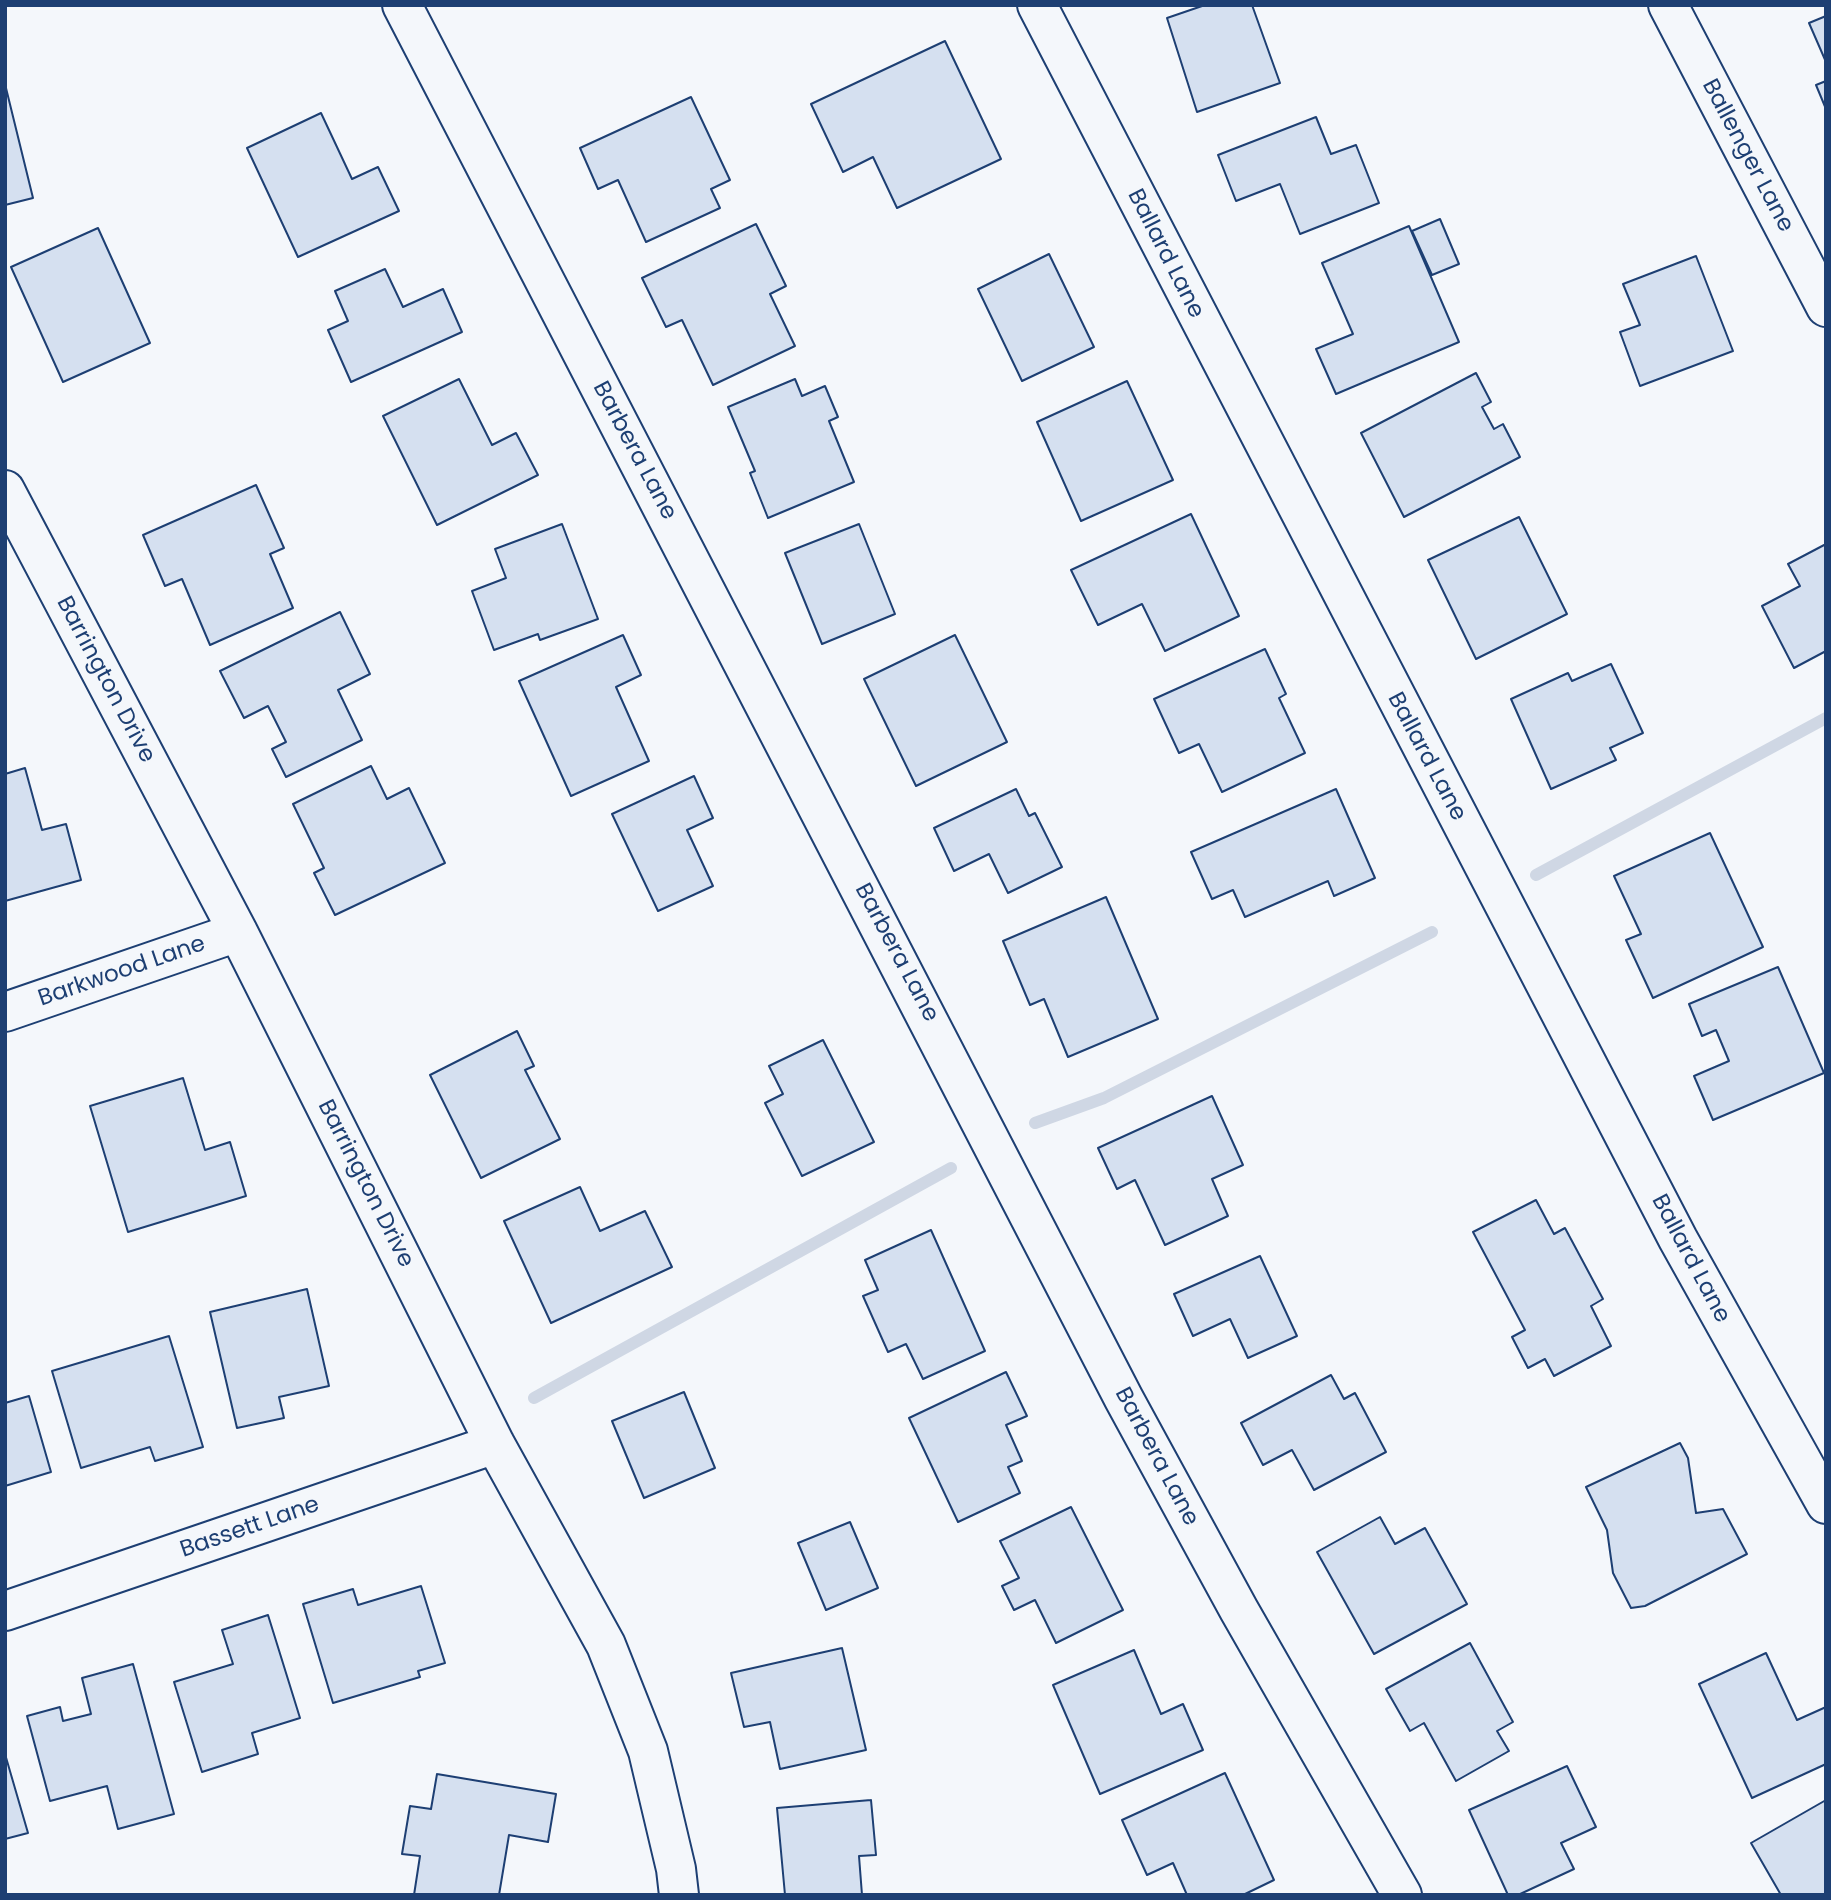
<!DOCTYPE html>
<html>
<head>
<meta charset="utf-8">
<style>
  body { margin:0 }
  #map { position:relative; width:1831px; height:1900px; overflow:hidden; background:#f4f7fb; font-family:Poppins,sans-serif }
  canvas { display:block }
  .frame { position:absolute; inset:0; border:7px solid #1d3f73; pointer-events:none }
</style>
</head>
<body>
<div id="map">
<canvas width="1831" height="1900"></canvas>
<div class="frame"></div>
</div>
<script>
const c = document.querySelector('canvas').getContext('2d');
c.lineJoin = 'round';
const poly = rows => new Path2D(rows.map(r => 'M' + r).join(''));
function stroke(path, color, width, dash) { c.strokeStyle = color; c.lineWidth = width; c.lineCap = dash ? 'butt' : 'round'; c.setLineDash(dash || []); c.stroke(path); }
function fillPath(path, color) { c.fillStyle = color; c.fill(path, 'evenodd'); }
function drawText(font, color, halo, rows, align = 'center') {
  c.font = font + ' Poppins,sans-serif'; c.lineWidth = 5; c.setLineDash([]); c.textBaseline = 'middle'; c.strokeStyle = halo; c.fillStyle = color; for (const [text, x, y, turn = 0] of rows) {
    c.save(); c.translate(x, y); c.rotate((+turn || 0) * Math.PI / 180); c.textAlign = isNaN(turn) ? turn : align; if (halo) c.strokeText(text, 0, 0); c.fillText(text, 0, 0); c.restore();
  }
}
stroke(poly([
  [1536,875,1826,718],
  [1035,1123,1104,1098,1432,932],
  [534,1398,951,1168]
]), '#cfd7e4', 12);
const building = poly([
  [1205,5,1252,5,1280,83,1197,112,1167,18,1205,5],
  [1826,16,1826,62,1809,23,1826,16],
  [945,41,1001,159,897,208,873,157,843,172,811,104,945,41],
  [1826,81,1826,109,1816,85,1826,81],
  [5,84,33,198,5,205,5,84],
  [691,97,730,180,711,189,720,208,646,242,618,180,598,189,580,148,691,97],
  [321,113,352,179,378,167,399,211,298,257,247,148,321,113],
  [1316,117,1331,154,1356,145,1379,203,1300,234,1280,184,1236,201,1218,155,1316,117],
  [1440,219,1459,264,1432,275,1412,231,1440,219],
  [756,224,786,286,770,294,795,346,713,385,682,320,666,327,642,278,756,224],
  [1409,226,1459,342,1336,394,1316,349,1353,334,1322,263,1409,226],
  [98,228,150,343,63,382,11,267,98,228],
  [1049,254,1094,347,1022,381,978,289,1049,254],
  [1696,256,1733,351,1640,386,1620,332,1640,325,1623,284,1696,256],
  [385,269,403,307,443,289,462,332,351,382,328,330,348,321,335,291,385,269],
  [1476,373,1491,402,1482,407,1494,429,1503,424,1520,457,1404,517,1361,433,1476,373],
  [459,379,492,445,516,433,538,475,437,525,383,416,459,379],
  [795,379,802,396,825,386,838,417,829,421,854,482,768,518,750,473,755,471,728,407,795,379],
  [1127,381,1173,480,1081,521,1037,422,1127,381],
  [256,485,284,548,270,554,293,608,210,645,182,579,165,586,143,535,256,485],
  [1191,514,1239,616,1165,651,1142,604,1098,625,1071,570,1191,514],
  [1519,517,1567,614,1476,659,1428,560,1519,517],
  [562,524,598,619,540,640,538,634,494,650,472,591,506,578,495,549,562,524],
  [859,524,895,614,822,644,785,553,859,524],
  [1826,544,1826,651,1794,668,1762,606,1800,586,1788,564,1826,544],
  [340,612,370,674,338,690,362,740,286,777,272,749,286,742,268,706,244,718,220,671,340,612],
  [623,635,641,675,616,687,649,761,571,796,519,681,623,635],
  [955,635,1007,742,916,786,864,679,955,635],
  [1265,649,1286,694,1279,698,1305,753,1222,792,1199,744,1179,753,1154,699,1265,649],
  [1611,664,1643,733,1610,748,1616,760,1551,789,1511,699,1568,673,1572,681,1611,664],
  [371,766,387,799,409,788,445,863,335,915,314,873,324,868,293,804,371,766],
  [25,768,42,830,66,824,81,880,5,901,5,774,25,768],
  [694,776,713,818,687,830,713,886,658,911,612,814,694,776],
  [1016,789,1029,816,1035,813,1062,867,1008,893,989,854,954,871,934,828,1016,789],
  [1336,789,1375,878,1334,896,1328,881,1245,917,1233,890,1212,899,1191,852,1336,789],
  [1710,833,1763,947,1653,998,1626,940,1641,934,1614,876,1710,833],
  [1106,897,1158,1019,1068,1057,1044,999,1030,1005,1003,941,1106,897],
  [1778,967,1824,1073,1713,1120,1694,1076,1729,1061,1716,1030,1702,1036,1689,1004,1778,967],
  [517,1031,534,1066,525,1070,560,1139,481,1178,430,1075,517,1031],
  [823,1040,874,1142,802,1176,765,1103,783,1094,769,1066,823,1040],
  [183,1078,205,1150,230,1142,246,1196,128,1232,90,1106,183,1078],
  [1212,1096,1243,1165,1212,1179,1228,1216,1165,1245,1135,1180,1117,1189,1098,1148,1212,1096],
  [580,1187,600,1231,645,1211,672,1267,551,1323,504,1221,580,1187],
  [1536,1200,1554,1234,1565,1228,1603,1299,1591,1306,1611,1346,1554,1376,1545,1359,1528,1368,1512,1337,1525,1330,1473,1232,1536,1200],
  [931,1230,985,1351,923,1379,906,1344,888,1352,863,1296,878,1290,865,1260,931,1230],
  [1260,1256,1297,1336,1248,1358,1230,1319,1193,1336,1174,1294,1260,1256],
  [307,1289,329,1386,279,1397,284,1418,237,1428,210,1312,307,1289],
  [169,1336,203,1447,155,1461,150,1447,81,1468,52,1371,169,1336],
  [1006,1372,1027,1416,1006,1425,1022,1461,1008,1467,1020,1493,958,1522,909,1418,1006,1372],
  [1331,1375,1344,1399,1355,1393,1386,1452,1314,1490,1292,1450,1263,1465,1241,1423,1331,1375],
  [684,1392,715,1468,644,1498,612,1421,684,1392],
  [29,1396,51,1472,5,1486,5,1403,29,1396],
  [1680,1443,1688,1458,1696,1513,1723,1509,1747,1554,1645,1606,1631,1608,1613,1573,1607,1530,1586,1487,1680,1443],
  [1071,1507,1123,1610,1056,1643,1035,1600,1014,1610,1002,1586,1019,1578,1000,1541,1071,1507],
  [1380,1517,1395,1544,1425,1528,1467,1604,1374,1654,1317,1552,1380,1517],
  [850,1522,878,1588,826,1610,798,1543,850,1522],
  [421,1586,445,1663,418,1671,420,1677,333,1703,303,1604,353,1589,358,1605,421,1586],
  [268,1615,300,1718,252,1733,258,1754,202,1772,174,1682,233,1664,222,1630,268,1615],
  [1470,1643,1513,1722,1497,1731,1509,1751,1456,1781,1424,1723,1410,1731,1386,1689,1470,1643],
  [842,1648,866,1750,780,1769,770,1722,744,1727,731,1673,842,1648],
  [1134,1650,1161,1714,1183,1704,1203,1750,1100,1794,1053,1685,1134,1650],
  [1766,1653,1797,1720,1826,1707,1826,1764,1752,1798,1699,1684,1766,1653],
  [133,1664,174,1814,118,1829,107,1786,50,1801,27,1716,60,1707,63,1721,91,1714,82,1678,133,1664],
  [5,1754,28,1833,5,1839,5,1754],
  [1567,1766,1596,1827,1561,1843,1574,1869,1518,1895,1508,1895,1469,1810,1567,1766],
  [1225,1773,1274,1880,1243,1895,1187,1895,1173,1863,1147,1875,1122,1820,1225,1773],
  [437,1774,556,1794,548,1842,509,1835,499,1895,414,1895,420,1856,402,1854,410,1806,431,1809,437,1774],
  [871,1800,876,1855,859,1856,862,1895,785,1895,777,1808,871,1800],
  [1826,1800,1826,1895,1781,1895,1751,1843,1826,1800]
]);
fillPath(building, '#d5e0f0');
stroke(building, '#1d3f73', 2);
const minor = poly([
  [402,5,1124,1399,1239,1610,1402,1895],
  [1037,5,1678,1239,1826,1504],
  [1668,5,1826,307],
  [5,490,238,932,495,1444,606,1645,648,1751,676,1869,679,1895],
  [5,1012,238,932],
  [5,1611,495,1444]
]);
stroke(minor, '#1d3f73', 42);
stroke(minor, '#f4f7fb', 38);
drawText('23px', '#1d3f73', '#f4f7fb', [
  ["Ballenger Lane",1747,156,62],
  ["Ballard Lane",1165,254,63],
  ["Barbera Lane",634,451,62],
  ["Barrington Drive",105,680,62],
  ["Ballard Lane",1426,757,62],
  ["Barbera Lane",896,953,62],
  ["Barkwood Lane",122,972,-19],
  ["Barrington Drive",365,1184,63],
  ["Ballard Lane",1690,1259,62],
  ["Barbera Lane",1156,1457,62],
  ["Bassett Lane",250,1528,-19]
]);
</script>
</body>
</html>
